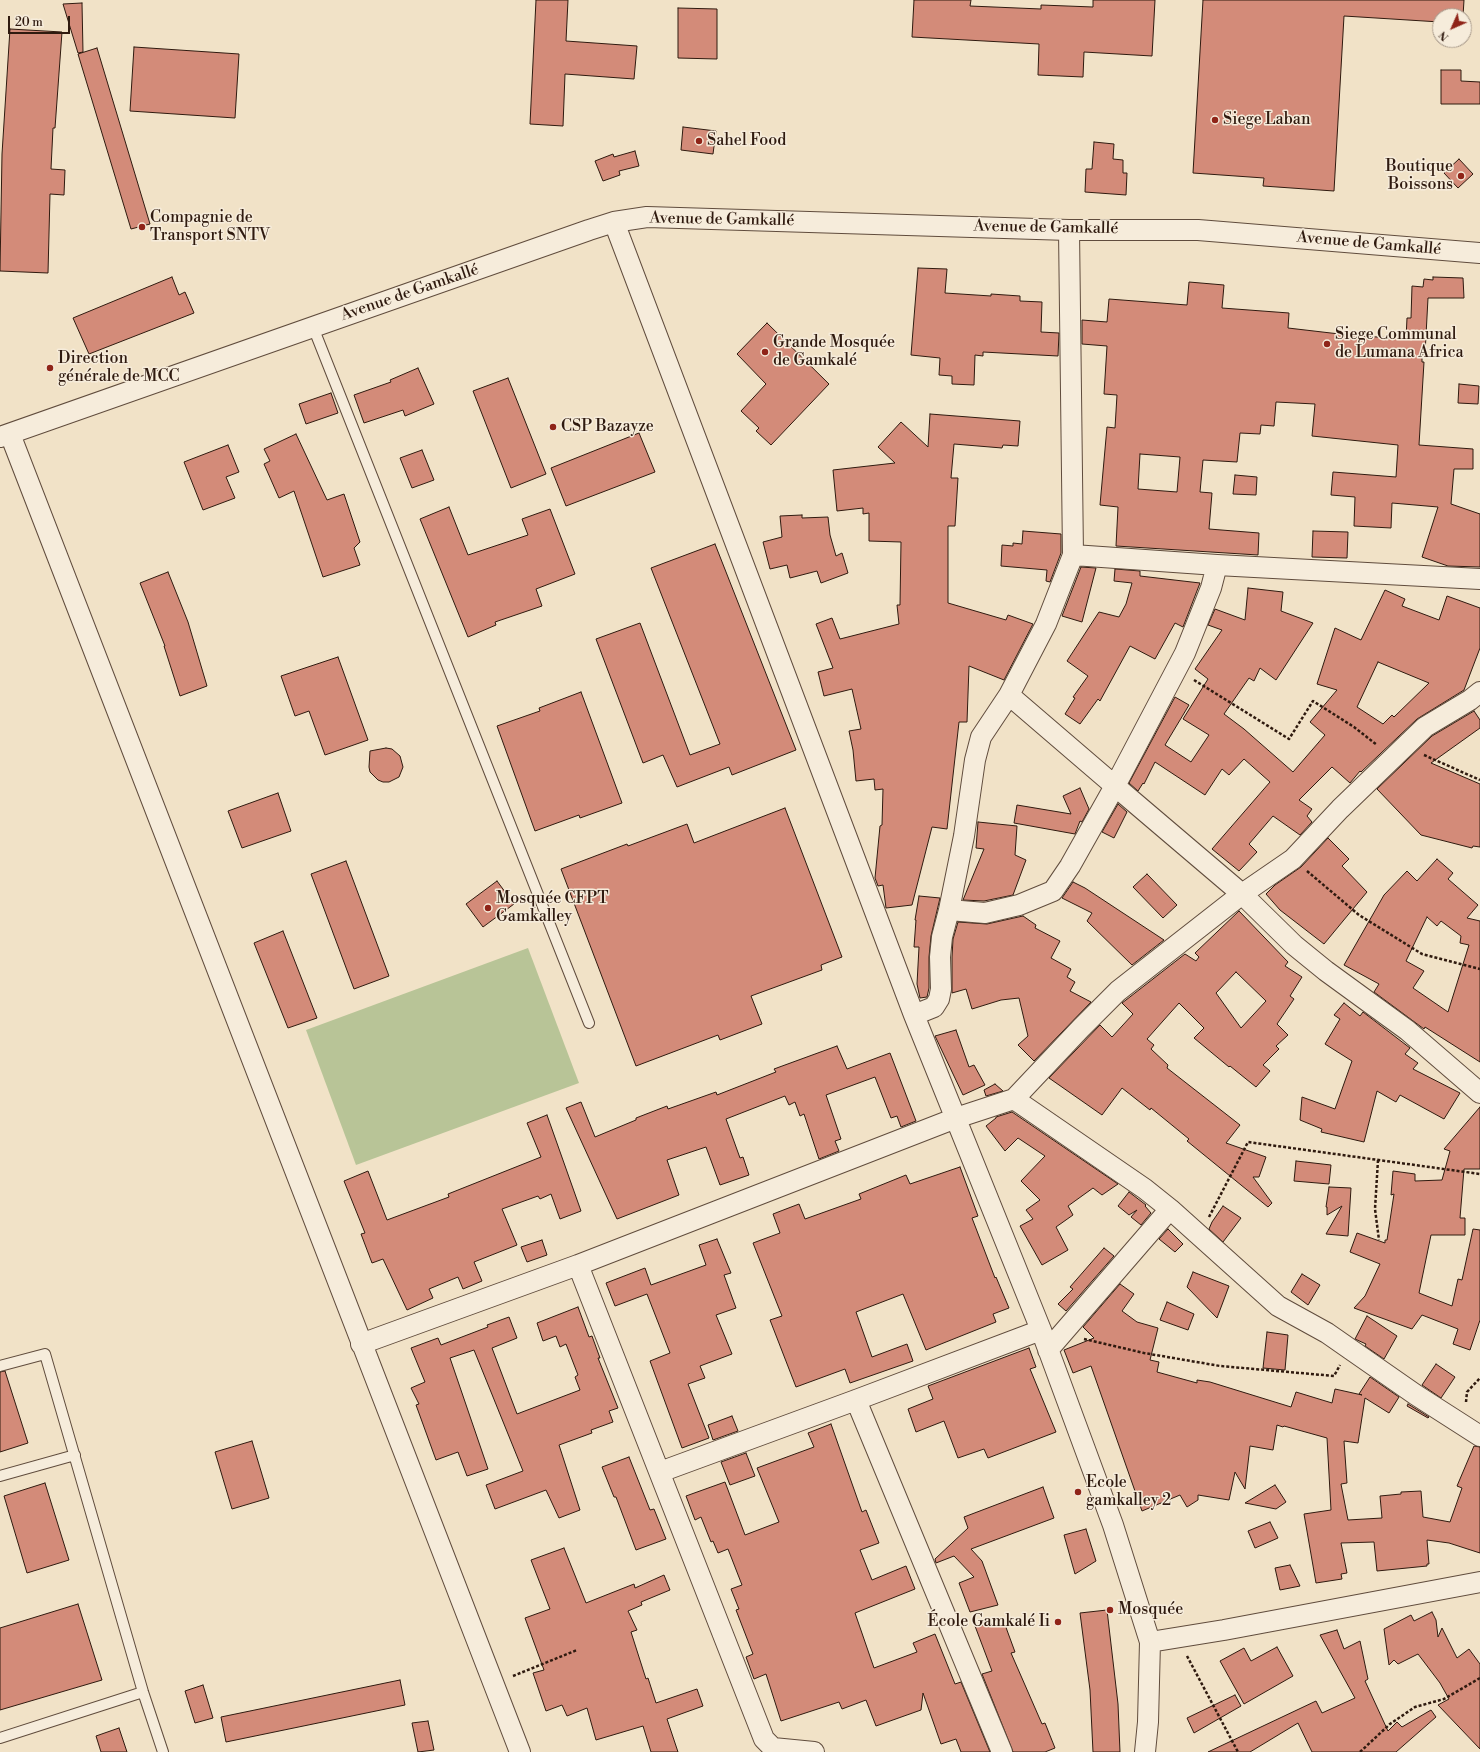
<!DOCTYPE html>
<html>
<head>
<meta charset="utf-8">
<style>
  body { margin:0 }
  #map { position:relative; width:1480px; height:1752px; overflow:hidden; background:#f1e2c7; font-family:"Libre Bodoni",serif }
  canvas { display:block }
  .north { position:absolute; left:1432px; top:8px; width:40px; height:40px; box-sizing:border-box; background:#f6ecdb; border:1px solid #a69889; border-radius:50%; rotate:225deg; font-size:11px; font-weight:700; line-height:16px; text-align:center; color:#2f1a0f }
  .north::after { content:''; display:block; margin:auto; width:14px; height:18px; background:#8f2418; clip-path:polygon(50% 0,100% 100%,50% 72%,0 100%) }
  .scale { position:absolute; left:8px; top:16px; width:62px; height:18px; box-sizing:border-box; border:2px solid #2f1a0f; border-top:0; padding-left:5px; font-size:12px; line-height:14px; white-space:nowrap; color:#2f1a0f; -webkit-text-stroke:3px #f6ecdb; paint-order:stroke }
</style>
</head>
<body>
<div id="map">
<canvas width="1480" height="1752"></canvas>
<div class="north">N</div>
<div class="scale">20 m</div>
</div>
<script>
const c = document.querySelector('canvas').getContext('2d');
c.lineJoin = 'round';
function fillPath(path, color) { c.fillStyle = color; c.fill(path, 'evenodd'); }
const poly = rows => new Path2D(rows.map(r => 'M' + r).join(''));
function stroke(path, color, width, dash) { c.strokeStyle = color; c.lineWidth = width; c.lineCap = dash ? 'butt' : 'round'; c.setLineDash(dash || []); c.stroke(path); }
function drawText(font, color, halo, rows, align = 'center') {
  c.font = font + ' "Libre Bodoni",serif'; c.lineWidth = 3; c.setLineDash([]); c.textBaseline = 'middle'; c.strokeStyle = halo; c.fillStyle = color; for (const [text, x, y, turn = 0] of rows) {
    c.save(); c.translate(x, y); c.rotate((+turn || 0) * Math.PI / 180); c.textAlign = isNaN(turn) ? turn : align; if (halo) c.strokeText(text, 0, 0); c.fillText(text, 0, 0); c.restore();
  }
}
fillPath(poly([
  [528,948,579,1083,356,1165,306,1030]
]), '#b8c497');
const building = poly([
  [536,0,568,0,566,41,637,46,634,79,565,74,563,126,530,124,536,0],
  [914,0,971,0,970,6,1041,9,1041,5,1093,7,1093,0,1155,0,1152,56,1084,52,1083,77,1038,75,1039,44,912,37,914,0],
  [1203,0,1464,0,1463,16,1440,16,1440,22,1344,16,1334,191,1263,186,1264,178,1193,173,1203,0],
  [82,3,83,52,78,53,63,4,82,3],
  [678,8,717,9,717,59,678,58,678,8],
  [10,29,62,32,55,128,53,128,51,169,65,170,64,195,50,194,48,273,0,271,2,154,10,29],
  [134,47,239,54,235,118,130,111,134,47],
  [97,48,150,224,131,229,78,54,97,48],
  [1441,70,1461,70,1461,81,1480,82,1480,104,1441,104,1441,70],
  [683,127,716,131,713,154,681,150,683,127],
  [1094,142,1114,144,1113,159,1123,160,1123,173,1127,173,1126,195,1085,192,1086,169,1092,169,1094,142],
  [635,151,639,166,619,171,620,175,603,181,595,161,613,154,614,157,635,151],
  [1459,159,1473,174,1458,188,1444,173,1459,159],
  [918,268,947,269,945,293,991,296,991,294,1020,296,1020,301,1042,302,1041,332,1059,333,1058,356,983,352,983,356,975,355,974,385,952,384,952,376,939,375,940,358,911,355,918,268],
  [172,277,179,295,185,292,194,313,89,354,73,318,172,277],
  [1433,277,1463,278,1464,298,1428,298,1425,354,1422,354,1422,362,1424,362,1419,445,1473,449,1473,469,1454,469,1451,504,1480,514,1480,567,1448,566,1422,557,1438,507,1392,503,1391,528,1354,526,1355,497,1331,495,1333,472,1396,477,1398,445,1312,436,1315,404,1276,402,1274,426,1261,425,1260,434,1240,433,1237,462,1203,460,1200,492,1212,493,1209,529,1259,533,1258,555,1116,546,1118,507,1100,505,1107,427,1115,428,1117,395,1104,394,1107,346,1082,344,1082,320,1107,322,1109,299,1187,305,1189,282,1224,285,1222,308,1289,313,1288,328,1348,335,1406,339,1407,318,1411,318,1412,286,1423,287,1424,279,1433,280,1433,277],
  [1140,454,1180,457,1177,492,1138,489,1140,454],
  [767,323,829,384,771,445,756,431,759,428,741,411,766,384,737,354,767,323],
  [418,368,434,404,405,416,403,410,364,423,354,395,391,382,390,380,418,368],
  [508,378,546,474,511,488,473,391,508,378],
  [1459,384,1479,386,1478,404,1458,403,1459,384],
  [331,393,338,413,306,424,299,404,331,393],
  [930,414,1020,421,1018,446,1003,445,1002,448,954,444,951,478,958,478,955,526,948,526,948,603,1006,620,1008,615,1033,624,1004,680,969,666,967,722,959,722,947,829,932,827,912,905,886,908,883,885,878,886,875,878,880,826,882,825,883,789,875,790,874,779,856,781,853,750,849,731,861,729,852,689,824,696,818,672,833,668,816,624,832,618,840,639,899,624,897,605,900,605,901,542,869,541,869,513,863,514,863,508,837,511,833,470,895,463,878,447,901,422,928,447,930,414],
  [639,433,655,472,566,506,551,468,639,433],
  [296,434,327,500,344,494,360,542,354,548,360,565,323,577,294,491,279,498,264,464,270,461,264,449,296,434],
  [228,445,239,472,226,477,235,498,203,510,184,462,228,445],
  [422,450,434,480,412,488,400,458,422,450],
  [1235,475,1257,477,1256,495,1233,494,1235,475],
  [449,507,468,555,528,535,522,519,550,509,575,574,536,589,542,606,495,622,496,625,468,637,420,519,449,507],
  [802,515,802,518,828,517,830,535,836,556,842,553,848,573,821,583,817,571,790,578,787,565,770,569,763,542,782,537,780,516,802,515],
  [1023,531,1061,534,1061,553,1050,582,1046,581,1047,570,1001,566,1002,545,1013,546,1013,543,1022,544,1023,531],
  [1313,531,1348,532,1347,558,1312,557,1313,531],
  [715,544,796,750,732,775,729,767,677,787,663,755,643,763,596,639,640,623,690,755,720,744,651,568,715,544],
  [1081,567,1096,568,1082,622,1062,616,1081,567],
  [1115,569,1140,571,1140,576,1200,583,1183,627,1175,623,1155,659,1130,646,1100,701,1098,699,1080,724,1065,714,1075,698,1073,697,1088,676,1067,661,1099,612,1119,617,1126,604,1132,583,1114,581,1115,569],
  [168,572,188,622,207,686,180,696,164,646,165,646,140,583,168,572],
  [1248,588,1283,592,1281,611,1313,623,1276,680,1260,668,1254,681,1249,678,1224,714,1244,729,1293,772,1325,735,1310,722,1337,690,1317,684,1335,628,1361,640,1385,590,1405,599,1402,606,1439,620,1447,596,1480,608,1480,648,1464,690,1417,719,1361,772,1360,771,1350,783,1332,767,1299,800,1312,809,1307,816,1312,822,1300,835,1273,816,1249,844,1257,852,1239,871,1212,849,1270,782,1244,759,1229,775,1222,769,1205,795,1155,762,1144,784,1143,783,1138,791,1129,783,1175,697,1189,705,1165,745,1191,762,1209,735,1183,719,1208,679,1195,669,1222,630,1208,625,1215,609,1245,620,1248,588],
  [1378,662,1429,683,1394,717,1392,715,1383,724,1357,707,1378,662],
  [338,657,368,740,325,755,309,711,295,716,281,676,338,657],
  [581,692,622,803,580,818,579,815,535,831,497,726,540,711,539,708,581,692],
  [1474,711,1480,720,1480,728,1431,763,1480,784,1480,847,1473,846,1472,848,1421,835,1377,789,1432,736,1474,711],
  [386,748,392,749,400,756,403,767,399,777,389,782,383,782,378,780,370,772,369,767,370,751,386,748],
  [1080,788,1089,809,1082,822,1080,821,1075,834,1014,823,1017,805,1071,814,1063,796,1080,788],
  [278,793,291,831,242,848,228,811,278,793],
  [1118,804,1127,812,1114,838,1102,832,1118,804],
  [785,808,842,957,821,965,822,970,751,996,762,1024,720,1040,718,1035,636,1066,561,869,627,844,628,846,687,824,694,843,785,808],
  [978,822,1017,826,1015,855,1026,860,1013,895,984,901,963,900,984,849,976,848,978,822],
  [1328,838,1349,859,1342,866,1367,892,1324,944,1280,910,1266,894,1275,885,1301,867,1328,838],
  [1437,859,1453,873,1448,879,1478,905,1467,918,1480,921,1480,1062,1425,1027,1424,1029,1374,992,1379,984,1344,965,1384,895,1407,871,1417,881,1437,859],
  [1427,917,1437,926,1441,921,1461,936,1460,943,1469,945,1448,1012,1413,988,1424,971,1406,961,1427,917],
  [346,861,389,976,354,989,311,874,346,861],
  [1147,874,1177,905,1163,918,1133,887,1147,874],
  [497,881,514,904,483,927,466,904,497,881],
  [1073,882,1085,888,1164,940,1132,965,1087,921,1092,913,1062,898,1073,882],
  [919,896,940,898,931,936,929,957,929,988,927,997,920,998,917,984,919,947,914,947,916,920,915,920,919,896],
  [1239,911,1288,962,1285,966,1302,977,1290,996,1294,999,1277,1024,1288,1035,1276,1046,1279,1049,1263,1065,1270,1071,1256,1087,1230,1066,1229,1067,1194,1038,1204,1028,1179,1003,1147,1039,1154,1045,1151,1049,1168,1065,1167,1068,1240,1125,1226,1143,1266,1157,1259,1177,1253,1177,1272,1203,1268,1207,1187,1141,1189,1139,1151,1108,1150,1110,1122,1088,1102,1115,1049,1078,1100,1025,1112,1037,1133,1014,1122,1003,1126,1000,1185,954,1196,961,1199,957,1195,953,1239,911],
  [1236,972,1266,1001,1241,1028,1216,993,1236,972],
  [1023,916,1036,925,1035,928,1060,941,1051,958,1071,969,1067,977,1075,982,1070,991,1091,1002,1034,1061,1018,1045,1028,1036,1019,998,1001,1000,972,1009,966,989,952,993,952,957,953,939,958,922,987,924,1023,916],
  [283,931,317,1018,288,1028,254,943,283,931],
  [1344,1003,1360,1016,1363,1012,1410,1048,1405,1054,1418,1063,1413,1069,1460,1093,1444,1119,1400,1095,1396,1102,1377,1091,1364,1142,1321,1132,1322,1129,1300,1120,1302,1097,1335,1109,1352,1061,1325,1044,1340,1019,1334,1015,1344,1003],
  [956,1030,969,1067,974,1065,985,1085,963,1095,935,1036,956,1030],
  [837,1046,847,1069,890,1053,916,1121,901,1127,897,1116,891,1118,875,1077,826,1095,841,1139,835,1141,839,1151,819,1159,804,1114,800,1116,795,1102,789,1105,785,1096,726,1119,740,1158,743,1157,749,1175,720,1185,706,1147,667,1160,679,1195,617,1219,566,1108,581,1102,595,1137,636,1120,636,1118,667,1106,668,1109,716,1092,717,1095,776,1072,774,1069,837,1046],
  [995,1084,1003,1091,986,1096,984,1090,995,1084],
  [1480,1107,1480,1169,1464,1169,1460,1218,1465,1218,1465,1235,1431,1235,1419,1293,1452,1306,1458,1279,1462,1280,1473,1229,1480,1230,1480,1320,1470,1350,1453,1344,1458,1329,1422,1315,1412,1329,1354,1308,1365,1296,1380,1264,1350,1252,1357,1233,1385,1243,1385,1240,1387,1240,1394,1194,1391,1195,1393,1171,1415,1174,1415,1181,1442,1180,1450,1151,1444,1149,1480,1107],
  [1012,1112,1118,1184,1102,1195,1093,1188,1068,1206,1073,1215,1056,1227,1068,1250,1042,1265,1020,1226,1033,1219,1026,1210,1040,1200,1021,1181,1045,1156,1018,1138,1005,1151,986,1126,996,1118,996,1117,1012,1112],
  [547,1115,581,1211,560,1219,551,1194,540,1199,538,1196,502,1209,517,1245,474,1262,482,1281,463,1289,458,1277,429,1289,433,1298,407,1310,383,1259,372,1263,361,1234,365,1233,344,1181,368,1171,387,1220,449,1197,448,1194,541,1157,527,1123,547,1115],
  [1296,1161,1331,1165,1329,1184,1294,1181,1296,1161],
  [960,1167,978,1216,972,1218,995,1278,996,1277,1009,1308,993,1314,996,1322,926,1350,903,1294,856,1312,872,1357,907,1344,913,1361,850,1383,845,1369,796,1387,770,1320,782,1316,753,1243,780,1233,773,1214,799,1204,805,1219,861,1199,859,1194,906,1175,910,1184,960,1167],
  [1329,1187,1351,1188,1348,1236,1326,1234,1342,1206,1327,1215,1327,1207,1326,1207,1329,1187],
  [1129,1192,1146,1205,1145,1206,1151,1213,1141,1225,1131,1217,1137,1210,1129,1215,1118,1206,1129,1192],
  [1223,1206,1241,1218,1223,1242,1209,1229,1212,1222,1223,1206],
  [1168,1229,1183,1244,1175,1252,1159,1239,1168,1229],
  [717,1239,731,1273,724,1275,736,1308,716,1315,732,1354,700,1366,705,1378,688,1384,709,1438,682,1448,650,1361,670,1353,647,1294,615,1306,606,1283,645,1268,651,1285,706,1265,699,1245,717,1239],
  [542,1240,547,1255,527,1262,521,1247,542,1240],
  [1104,1248,1114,1256,1066,1311,1058,1304,1073,1289,1070,1287,1104,1248],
  [1193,1272,1229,1286,1217,1318,1187,1287,1193,1272],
  [1302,1274,1320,1285,1308,1305,1291,1292,1302,1274],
  [1120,1284,1134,1294,1122,1311,1137,1322,1158,1328,1150,1360,1159,1362,1157,1372,1197,1383,1197,1380,1210,1382,1291,1407,1296,1392,1332,1403,1335,1389,1362,1395,1359,1394,1370,1377,1399,1397,1389,1413,1365,1398,1358,1443,1344,1441,1347,1483,1341,1484,1348,1520,1382,1518,1380,1496,1401,1494,1401,1492,1421,1491,1423,1517,1450,1522,1462,1488,1457,1486,1474,1446,1480,1447,1480,1553,1449,1543,1427,1540,1429,1564,1427,1564,1427,1566,1377,1571,1374,1542,1341,1543,1347,1573,1341,1574,1342,1579,1316,1583,1304,1514,1331,1510,1327,1438,1284,1426,1283,1427,1277,1425,1273,1450,1250,1446,1245,1489,1235,1472,1229,1500,1198,1495,1198,1500,1187,1507,1180,1495,1142,1511,1091,1366,1073,1373,1064,1350,1094,1338,1083,1327,1120,1284],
  [1167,1302,1194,1314,1188,1330,1160,1320,1167,1302],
  [578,1307,589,1337,592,1336,600,1358,598,1358,618,1408,609,1411,613,1422,591,1430,592,1433,559,1445,580,1510,559,1518,546,1490,495,1509,486,1485,523,1471,474,1350,450,1358,488,1469,467,1476,458,1452,436,1460,416,1405,419,1404,411,1388,425,1382,411,1348,438,1338,441,1345,488,1327,487,1325,509,1317,517,1338,492,1348,517,1414,580,1390,575,1377,578,1375,566,1344,560,1347,556,1336,543,1341,537,1323,578,1307],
  [1367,1316,1397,1336,1384,1359,1365,1346,1366,1344,1355,1339,1367,1316],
  [1267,1332,1288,1335,1285,1370,1263,1368,1267,1332],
  [1029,1348,1036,1367,1030,1369,1056,1432,988,1458,984,1449,958,1458,944,1421,916,1432,908,1409,933,1399,928,1386,1029,1348],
  [1436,1364,1455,1377,1441,1398,1422,1385,1436,1364],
  [5,1371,28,1443,0,1452,0,1372,5,1371],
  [1408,1404,1429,1417,1428,1418,1407,1406,1408,1404],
  [732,1416,738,1431,713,1440,708,1425,732,1416],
  [831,1424,862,1512,866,1510,879,1543,860,1550,872,1580,906,1566,915,1589,855,1613,874,1668,917,1652,913,1643,935,1634,955,1684,961,1682,990,1752,961,1752,956,1739,941,1744,923,1693,921,1710,876,1726,866,1700,842,1709,839,1702,781,1721,766,1674,754,1679,746,1657,753,1654,736,1610,739,1609,731,1589,742,1585,728,1549,718,1553,713,1541,711,1542,701,1517,695,1520,686,1496,725,1482,745,1535,779,1522,757,1468,814,1447,808,1433,831,1424],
  [252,1441,269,1498,232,1509,215,1452,252,1441],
  [746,1453,755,1476,730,1485,721,1462,746,1453],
  [629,1457,650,1510,654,1509,666,1539,636,1550,616,1497,614,1497,602,1467,629,1457],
  [45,1483,69,1560,27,1573,4,1496,45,1483],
  [1275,1485,1286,1502,1276,1509,1245,1503,1275,1485],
  [1043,1487,1054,1518,971,1549,982,1561,998,1605,970,1612,959,1583,974,1577,954,1556,936,1563,935,1559,968,1528,964,1517,1043,1487],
  [1270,1522,1278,1538,1255,1548,1248,1531,1270,1522],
  [1086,1529,1096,1561,1075,1574,1064,1535,1086,1529],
  [564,1548,586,1603,634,1584,635,1588,664,1575,670,1590,641,1602,642,1605,628,1611,637,1630,631,1632,646,1679,648,1678,656,1703,697,1689,703,1706,667,1719,678,1752,651,1752,643,1726,596,1740,587,1708,567,1716,562,1705,546,1711,533,1673,544,1670,525,1618,550,1609,531,1560,564,1548],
  [1290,1565,1300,1586,1280,1590,1275,1568,1290,1565],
  [78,1604,102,1680,0,1710,0,1628,78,1604],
  [1107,1610,1118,1704,1120,1752,1093,1752,1090,1690,1080,1613,1107,1610],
  [1432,1612,1436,1620,1438,1637,1442,1628,1457,1658,1469,1649,1480,1664,1480,1749,1438,1705,1449,1699,1440,1683,1418,1654,1398,1664,1394,1660,1389,1665,1384,1629,1411,1615,1414,1621,1432,1612],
  [1004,1622,1015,1652,1011,1653,1042,1724,1045,1723,1055,1748,1045,1752,1013,1752,982,1674,992,1671,975,1626,1004,1622],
  [1337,1630,1344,1649,1360,1641,1368,1679,1365,1681,1388,1731,1397,1722,1402,1727,1431,1710,1436,1717,1396,1752,1312,1752,1298,1723,1250,1752,1208,1752,1316,1701,1322,1713,1355,1698,1320,1635,1337,1630],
  [1277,1647,1293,1676,1244,1704,1220,1661,1244,1648,1251,1661,1277,1647],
  [400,1680,405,1705,226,1742,221,1717,400,1680],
  [203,1685,213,1718,195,1723,185,1691,203,1685],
  [1235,1695,1241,1706,1194,1733,1187,1718,1235,1695],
  [428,1721,434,1750,418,1752,412,1723,428,1721],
  [119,1728,127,1752,101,1752,96,1736,119,1728]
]);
fillPath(building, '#d38b79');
stroke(building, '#2f1a0f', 1);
const lane = poly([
  [313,327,589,1023],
  [0,1366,45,1354,143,1692,163,1752],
  [0,1476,75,1455],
  [0,1738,143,1692]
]);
const street = poly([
  [614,222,914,1015,1041,1330,1113,1525,1150,1642,1148,1722,1145,1752],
  [1069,230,1073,555],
  [10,434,520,1752],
  [0,437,589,230,614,222,647,217,1069,230,1198,230,1480,253],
  [1217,565,1211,588,1185,653,1115,786,1242,894,1294,945,1326,971,1407,1030,1480,1093],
  [949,910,985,913,1019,905,1053,891,1070,866,1115,786,1009,695],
  [914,1015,934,1007,939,999,941,989,940,957,942,937,949,910,964,836,975,760,981,737,1009,695,1046,624,1073,555,1217,565,1480,579],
  [1014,1099,1145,1189,1170,1209,1278,1306,1327,1333,1416,1395,1480,1436],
  [578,1265,956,1118,1014,1099,1081,1028,1118,991,1242,894,1293,859,1340,809,1425,727,1470,700,1480,692],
  [361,1344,578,1265,764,1739,773,1748,814,1752],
  [1048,1350,1170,1209],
  [856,1400,1002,1752],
  [660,1472,856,1400,1041,1330],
  [1150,1642,1224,1630,1480,1582]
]);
stroke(lane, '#604c3d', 12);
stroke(street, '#604c3d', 22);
stroke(poly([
  [1194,680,1289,739,1313,701,1354,727,1377,745],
  [1424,755,1480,780],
  [1307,871,1359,915,1422,954,1480,969],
  [1378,1160,1375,1209,1379,1240],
  [1209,1217,1248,1142,1480,1174],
  [1084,1339,1144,1353,1220,1366,1334,1376,1340,1365],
  [1466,1402,1467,1392,1480,1378],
  [1187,1656,1238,1752],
  [513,1676,577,1650],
  [1360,1752,1390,1724,1415,1707,1444,1699,1480,1678]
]), '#2f1a0f', 2.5, [3, 2]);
stroke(lane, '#f6ecdb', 10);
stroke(street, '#f6ecdb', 20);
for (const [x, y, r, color] of [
  [1215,120,4,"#8f2418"],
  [699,141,4,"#8f2418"],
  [1461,176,4,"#8f2418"],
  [142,227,4,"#8f2418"],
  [1327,344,4,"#8f2418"],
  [765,352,4,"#8f2418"],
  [50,368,4,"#8f2418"],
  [553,427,4,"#8f2418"],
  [488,908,4,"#8f2418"],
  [1078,1492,4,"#8f2418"],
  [1110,1610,4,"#8f2418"],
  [1058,1622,4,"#8f2418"]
]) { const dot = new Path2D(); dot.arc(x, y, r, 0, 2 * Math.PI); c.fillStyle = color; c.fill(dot); stroke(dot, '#f6ecdb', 1.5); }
drawText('16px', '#2f1a0f', '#f6ecdb', [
  ["Siege Laban",1223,120],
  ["Sahel Food",707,141],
  ["Boutique",1453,167,"right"],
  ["Boissons",1453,185,"right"],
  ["Compagnie de",150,218],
  ["Transport SNTV",150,236],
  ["Siege Communal",1335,335],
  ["de Lumana Africa",1335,353],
  ["Grande Mosquée",773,343],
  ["de Gamkalé",773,361],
  ["Direction",58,359],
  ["générale de MCC",58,377],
  ["CSP Bazayze",561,427],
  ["Mosquée CFPT",496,899],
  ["Gamkalley",496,917],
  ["Ecole",1086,1483],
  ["gamkalley 2",1086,1501],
  ["Mosquée",1118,1610],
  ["École Gamkalé Ii",1050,1622,"right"]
], 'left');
drawText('16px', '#2f1a0f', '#f6ecdb', [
  ["Avenue de Gamkallé",722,220,1],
  ["Avenue de Gamkallé",1046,228,1],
  ["Avenue de Gamkallé",1369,244,5],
  ["Avenue de Gamkallé",410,293,-19]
]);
</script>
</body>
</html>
